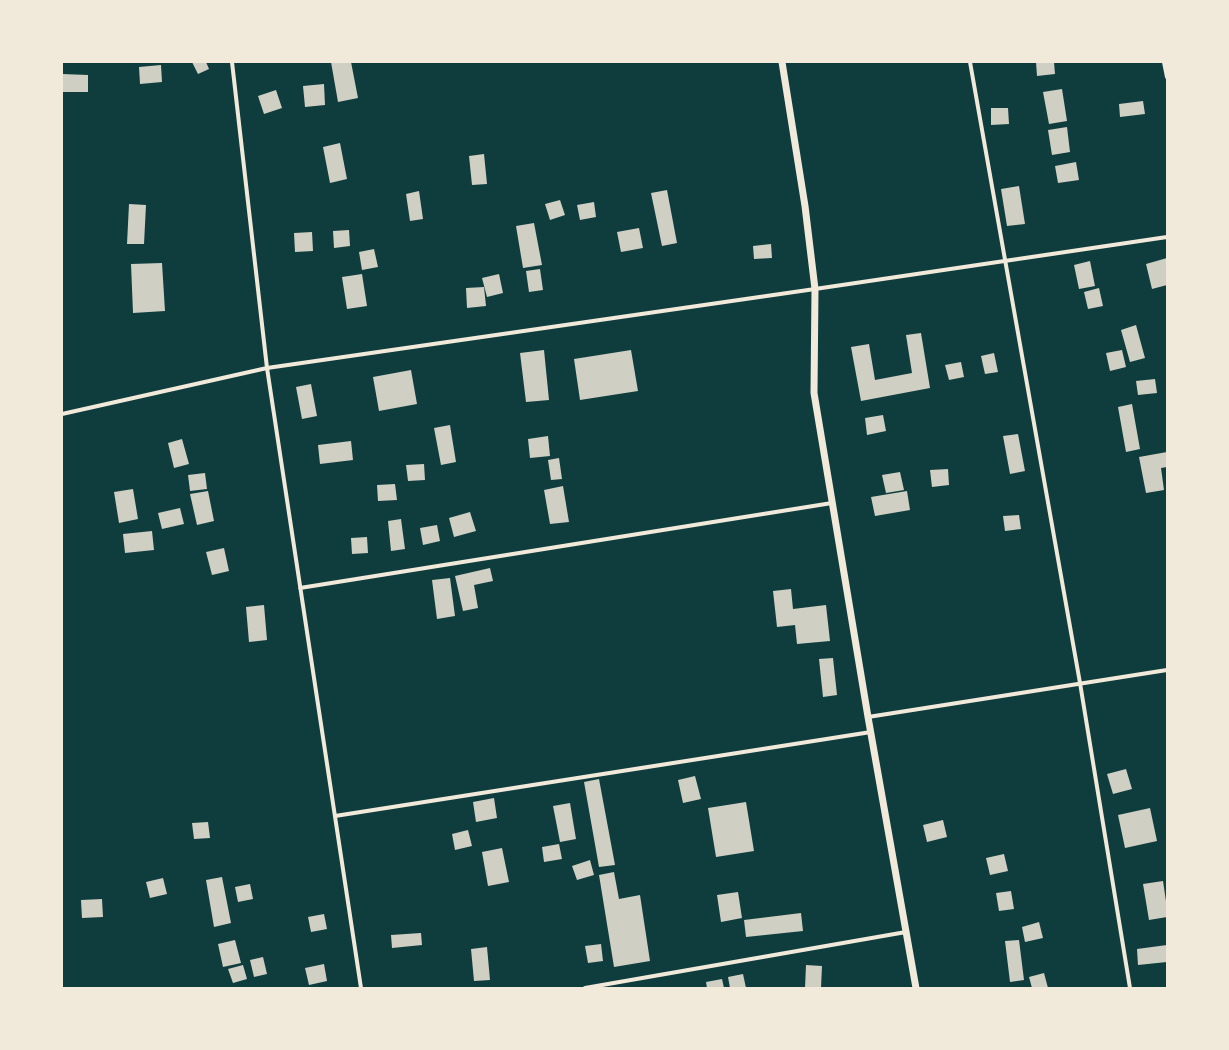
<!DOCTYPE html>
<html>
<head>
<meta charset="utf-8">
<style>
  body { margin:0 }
  #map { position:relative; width:1229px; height:1050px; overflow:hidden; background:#0f3d3e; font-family:Rubik,sans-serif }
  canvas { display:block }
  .frame { position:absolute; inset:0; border:63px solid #f1e9da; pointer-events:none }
</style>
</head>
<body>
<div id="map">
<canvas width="1229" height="1050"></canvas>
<div class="frame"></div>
</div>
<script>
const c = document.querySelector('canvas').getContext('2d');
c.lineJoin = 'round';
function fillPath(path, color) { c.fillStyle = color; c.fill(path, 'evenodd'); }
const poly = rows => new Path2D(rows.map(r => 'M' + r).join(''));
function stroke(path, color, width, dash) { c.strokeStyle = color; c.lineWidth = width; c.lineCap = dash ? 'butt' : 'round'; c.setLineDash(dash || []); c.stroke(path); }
fillPath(poly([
  [192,62,206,62,209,69,198,74],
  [331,62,351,62,358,98,338,102],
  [1036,62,1054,62,1055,74,1037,76],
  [161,65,162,82,140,84,139,67],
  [62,74,88,75,88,92,62,92],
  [324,84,325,105,305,107,303,86],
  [1062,89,1067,121,1049,124,1043,92],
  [276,90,282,108,264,114,258,96],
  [1143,101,1145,114,1120,117,1119,104],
  [991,108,1008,108,1009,124,991,125],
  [1067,127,1070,152,1052,155,1048,130],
  [340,143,347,179,330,183,323,147],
  [484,154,487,184,472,185,469,156],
  [1076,162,1079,180,1058,183,1055,166],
  [1019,186,1025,224,1007,226,1001,189],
  [667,190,677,243,662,246,651,193],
  [419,191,423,219,410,221,406,194],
  [560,200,565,215,550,220,545,204],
  [594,202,596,217,580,220,577,205],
  [129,204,146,205,144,244,127,244],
  [534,223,542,265,523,268,516,226],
  [639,228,643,248,621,252,617,232],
  [349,230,350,246,334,248,333,231],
  [312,232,313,251,295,252,294,233],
  [771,244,772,258,754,259,753,246],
  [374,249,378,267,362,270,359,252],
  [1167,258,1167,285,1152,289,1146,264],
  [1090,261,1095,286,1079,289,1074,265],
  [162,263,165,311,133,313,131,264],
  [540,269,543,290,529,292,526,271],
  [362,274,367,306,347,309,342,277],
  [499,274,503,293,487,297,482,278],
  [484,287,486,306,467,308,466,288],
  [1099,288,1103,306,1088,309,1084,292],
  [1136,325,1145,358,1130,362,1121,330],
  [921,333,930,388,861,401,851,347,869,344,875,380,912,373,906,335],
  [544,350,549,400,526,402,520,353],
  [631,350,638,391,580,400,574,359],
  [1122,350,1126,367,1110,371,1106,353],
  [994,353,998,372,985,374,981,356],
  [961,362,964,377,949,380,945,365],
  [411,370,417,404,379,411,373,377],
  [1155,379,1157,393,1138,395,1136,381],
  [311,384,317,416,302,419,296,387],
  [1132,404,1140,449,1126,452,1118,407],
  [883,415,886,431,867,435,865,418],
  [450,425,456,462,441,465,434,428],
  [1018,434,1025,471,1010,474,1003,436],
  [548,436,550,456,530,458,528,439],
  [182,439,189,464,174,468,168,443],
  [351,441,353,460,320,464,318,445],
  [1167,452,1167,467,1161,468,1164,490,1146,493,1139,457],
  [559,458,562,479,551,480,548,460],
  [424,464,425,480,408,481,406,465],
  [948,469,949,485,932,487,930,470],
  [900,472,904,490,886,493,882,475],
  [205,473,207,489,190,491,188,475],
  [395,484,397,500,378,501,377,485],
  [563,486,569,522,550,524,544,490],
  [133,489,138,519,119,523,114,492],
  [208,491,214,521,197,525,190,494],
  [907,491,910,510,875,516,871,497],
  [180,508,184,524,162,529,158,513],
  [470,512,476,531,454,537,449,518],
  [1019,515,1021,529,1005,531,1003,516],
  [401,519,405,549,391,551,388,521],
  [437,525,440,541,423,545,420,528],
  [152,531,154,550,125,553,123,534],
  [367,537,368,553,352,554,351,538],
  [224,548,229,571,212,575,206,552],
  [490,568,493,581,474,585,478,608,463,611,455,576],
  [450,578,455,616,437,619,432,580],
  [791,589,793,609,826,605,830,641,797,644,795,625,777,627,773,591],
  [264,605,267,640,249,642,246,607],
  [833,658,837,695,823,697,819,659],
  [1126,769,1132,789,1113,794,1107,774],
  [695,776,701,799,683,803,678,780],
  [599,779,615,865,599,867,584,782],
  [494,798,497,818,476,822,473,802],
  [746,802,754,851,716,857,708,808],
  [570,803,576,839,560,842,553,806],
  [1150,808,1157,841,1125,848,1118,815],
  [943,820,947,837,927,842,923,825],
  [208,822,210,838,194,839,192,823],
  [468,830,472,846,455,850,452,834],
  [559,844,562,859,544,862,542,847],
  [502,848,509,882,488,886,482,852],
  [1004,854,1008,871,990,875,986,858],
  [590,860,594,875,577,880,572,866],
  [614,872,619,899,640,895,650,961,614,967,599,875],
  [222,877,231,923,214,927,206,880],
  [163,878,167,894,150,898,146,882],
  [1163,881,1167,908,1167,917,1149,920,1143,884],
  [250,884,253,899,238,902,235,887],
  [1011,891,1014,909,999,911,996,893],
  [738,892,742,918,721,922,717,895],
  [102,899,103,917,82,918,81,900],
  [801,913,803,931,746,937,744,920],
  [324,914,327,929,311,932,308,917],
  [1039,922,1043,938,1025,942,1022,927],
  [421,933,422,945,392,948,391,935],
  [235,940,241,963,223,967,218,944],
  [1019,940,1024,980,1010,982,1005,941],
  [601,944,603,961,588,963,585,946],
  [1167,945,1167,962,1138,965,1137,949],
  [487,947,490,980,474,981,471,949],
  [263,957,267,974,254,977,250,960],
  [324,964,327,981,309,985,305,968],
  [243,965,247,979,233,983,228,969],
  [806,965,822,966,821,988,805,988],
  [1044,973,1048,988,1032,988,1029,977],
  [743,974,746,988,730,988,728,977],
  [722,979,724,988,707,988,706,982]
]), '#cfcfc3');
stroke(poly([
  [232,62,267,368,361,988],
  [970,62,1080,683,1130,988],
  [1164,62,1167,77],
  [62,414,267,368,815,289,1167,237],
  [300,588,832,503],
  [868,717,1167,670],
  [335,816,871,732],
  [585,988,906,932]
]), '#f1e9da', 4);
stroke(poly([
  [782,62,805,206,815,289,814,393,868,717,916,988]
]), '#f1e9da', 7);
</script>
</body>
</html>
